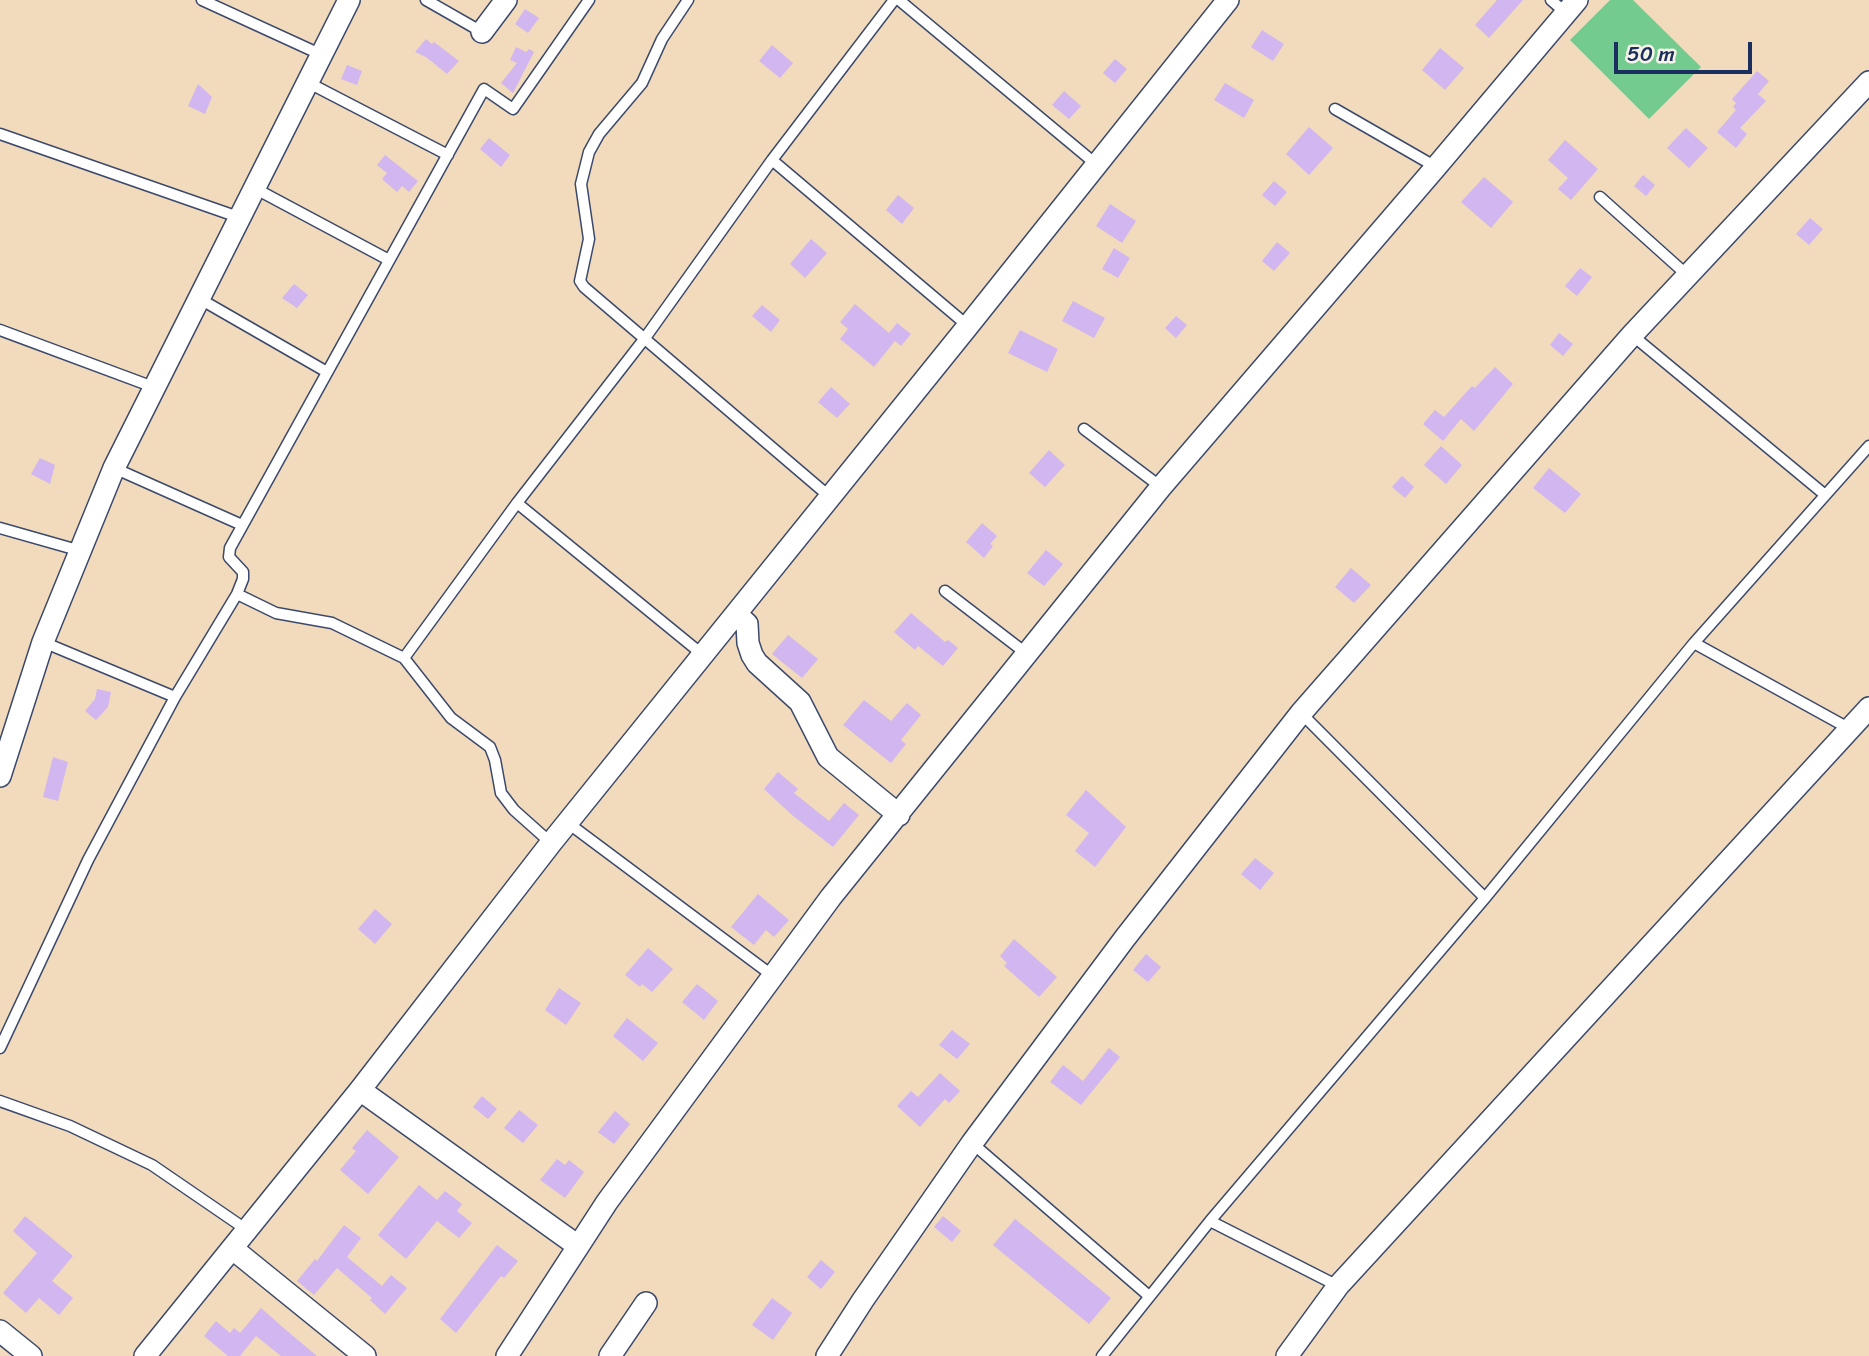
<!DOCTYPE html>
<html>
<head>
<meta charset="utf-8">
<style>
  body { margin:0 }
  #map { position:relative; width:1869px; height:1356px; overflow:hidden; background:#f1dbbc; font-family:Sriracha,sans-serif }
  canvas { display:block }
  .scale { position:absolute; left:1614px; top:42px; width:138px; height:32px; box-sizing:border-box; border:4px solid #1b2f5e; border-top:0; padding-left:9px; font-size:21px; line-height:24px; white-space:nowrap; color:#1b2f5e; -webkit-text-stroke:5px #f7f3e8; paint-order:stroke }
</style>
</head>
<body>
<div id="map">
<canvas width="1869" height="1356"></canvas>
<div class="scale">50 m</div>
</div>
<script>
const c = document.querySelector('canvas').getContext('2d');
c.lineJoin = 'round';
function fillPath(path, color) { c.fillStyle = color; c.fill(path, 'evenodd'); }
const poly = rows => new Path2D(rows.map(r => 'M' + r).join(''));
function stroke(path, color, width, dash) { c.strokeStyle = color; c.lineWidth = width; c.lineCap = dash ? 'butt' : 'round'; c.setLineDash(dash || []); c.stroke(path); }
fillPath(poly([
  [1610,0,1633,0,1701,67,1649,119,1570,40]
]), '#74cb8f');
fillPath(poly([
  [1497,0,1523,0,1489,38,1475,25],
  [525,9,539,18,528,33,515,24],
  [1262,30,1284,44,1273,61,1251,47],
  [426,39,432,44,434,42,459,61,447,74,426,57,415,52],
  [772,45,793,63,780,78,759,61],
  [516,47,526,52,529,49,534,52,513,93,501,83,517,63,510,60],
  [1440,48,1464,68,1445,90,1422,70],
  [1115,59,1127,69,1115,83,1103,73],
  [347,65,362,71,357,85,341,79],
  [1757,71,1769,81,1758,94,1766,101,1740,128,1747,134,1736,148,1717,132,1736,110,1733,107,1736,103,1732,99],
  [1225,83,1254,100,1244,118,1214,100],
  [198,84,212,97,205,114,188,106],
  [1064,91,1081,106,1069,119,1052,105],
  [1309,127,1333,148,1309,175,1286,154],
  [1686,128,1708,148,1689,168,1667,148],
  [489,138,510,155,501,167,480,149],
  [1565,140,1598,169,1571,200,1558,189,1568,178,1548,160],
  [385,155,418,181,409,192,402,186,397,192,382,179,387,173,377,165],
  [1643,175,1655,185,1646,196,1634,186],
  [1484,177,1513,202,1491,228,1461,202],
  [1274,181,1287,192,1275,206,1262,195],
  [898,195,914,208,902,224,886,210],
  [1110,204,1136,221,1122,243,1096,226],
  [1810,218,1823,229,1809,245,1796,234],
  [811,239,827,253,805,278,790,264],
  [1277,242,1290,253,1274,271,1262,261],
  [1114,248,1130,258,1118,278,1102,269],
  [1580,268,1592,277,1577,296,1565,286],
  [294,284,308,295,297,308,282,298],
  [1073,301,1105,318,1094,338,1062,321],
  [855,304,889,333,897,323,911,334,901,346,895,341,874,367,840,339,848,329,840,322],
  [762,305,780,320,771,332,752,316],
  [1176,316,1187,325,1176,338,1165,328],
  [1020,330,1058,349,1047,372,1008,353],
  [1559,333,1573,344,1563,356,1550,345],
  [1495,367,1513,384,1474,431,1461,419,1443,441,1423,424,1435,410,1444,417,1472,386,1475,388],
  [831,387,850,404,837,418,818,402],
  [1441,446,1462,465,1446,484,1424,465],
  [1049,450,1065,465,1045,487,1029,473],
  [40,458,55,465,50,484,31,474],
  [1549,468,1581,494,1565,513,1533,488],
  [1402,476,1414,487,1405,498,1392,487],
  [982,523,997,536,990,544,993,546,984,558,966,542],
  [1046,550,1063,564,1044,586,1027,573],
  [1351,568,1371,585,1354,603,1335,587],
  [911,613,945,642,948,640,958,648,943,666,918,646,915,650,894,632],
  [788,635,818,659,802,678,772,654],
  [97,689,111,692,108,707,96,720,85,711,95,699],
  [864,700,891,721,907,703,921,715,901,740,906,744,891,763,843,725],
  [53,757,68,762,58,801,43,797],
  [778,772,798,789,794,793,829,821,844,803,859,815,833,847,792,815,764,789],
  [1086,790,1126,827,1095,867,1075,851,1089,833,1066,815],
  [1255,858,1274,873,1260,890,1241,874],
  [758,894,789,920,774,937,766,930,754,945,731,927],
  [375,909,392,924,375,944,358,929],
  [1014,939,1057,977,1039,997,1004,966,1007,963,1000,956],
  [648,948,673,969,652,992,642,984,640,987,625,975],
  [1146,954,1161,967,1148,982,1133,970],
  [697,984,718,1001,704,1020,682,1002],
  [559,988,581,1003,566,1025,545,1010],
  [627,1018,658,1043,643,1061,613,1036],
  [952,1030,970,1044,957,1059,939,1045],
  [1109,1048,1120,1057,1081,1105,1050,1082,1063,1065,1083,1081],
  [940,1073,960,1091,949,1103,945,1099,920,1127,897,1106,911,1091,918,1097],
  [482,1096,497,1109,488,1119,473,1107],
  [519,1110,538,1125,523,1143,504,1128],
  [615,1111,630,1124,614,1144,598,1132],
  [367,1130,399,1157,368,1194,340,1170,356,1151,352,1148],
  [557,1159,565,1165,569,1160,584,1172,565,1198,540,1180],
  [419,1185,437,1200,445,1191,462,1204,457,1211,472,1223,459,1238,437,1221,406,1259,378,1235],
  [25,1216,73,1256,52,1281,73,1298,59,1315,39,1298,26,1313,3,1293,37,1253,13,1231],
  [943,1216,961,1231,952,1242,934,1227],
  [1015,1219,1111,1298,1089,1324,993,1245],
  [344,1225,361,1238,347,1257,382,1286,391,1275,407,1288,385,1314,370,1300,372,1298,337,1268,314,1295,297,1281,315,1259,317,1261],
  [497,1245,518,1261,504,1278,501,1276,456,1333,440,1319],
  [821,1260,835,1272,821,1289,807,1277],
  [772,1298,792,1313,773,1340,752,1325],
  [261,1308,286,1330,317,1356,281,1356,256,1336,240,1356,228,1356,204,1336,216,1321,230,1333,234,1328,240,1333]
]), '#d1b6ef');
const service = poly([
  [202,0,322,55],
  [426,0,482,32],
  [688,0,662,39,642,83,599,134,589,152,581,184,589,239,580,281,584,287,830,497],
  [899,0,1097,165],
  [1551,0,1566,13],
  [309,83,448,155],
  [1335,109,1436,167],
  [0,134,241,218],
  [772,160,968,326],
  [256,189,389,260],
  [1600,197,1687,275],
  [200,299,327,372],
  [0,330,156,388],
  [1632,335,1824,494],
  [1084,429,1161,487],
  [114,468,242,525],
  [517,503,703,655],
  [0,528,81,551],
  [945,591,1027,654],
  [237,594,276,613,332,623,404,658,451,718,490,747,495,760,501,793,514,810,551,843],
  [43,642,175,697],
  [1694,643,1850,729],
  [404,658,517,503,645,338,772,160,894,0],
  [1301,713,1485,898],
  [568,823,773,976],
  [0,1048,88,860,175,697,237,594,243,579,243,572,229,557,230,548,484,89,513,109,589,0],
  [0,1101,70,1126,152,1165,247,1230],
  [972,1143,1149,1296],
  [1210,1221,1338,1286],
  [1102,1356,1210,1221,1485,898,1694,643,1869,446]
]);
const minor = poly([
  [482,32,506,0],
  [736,614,747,624,748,643,752,655,757,663,800,702,828,757,899,815],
  [0,776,43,642,114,468,349,0],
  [360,1090,578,1246],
  [233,1249,365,1356],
  [0,1331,31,1356],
  [145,1356,360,1090,551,843,968,326,1228,0],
  [507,1356,607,1202,831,897,1161,487,1436,167,1577,0],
  [610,1356,646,1303],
  [827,1356,863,1300,972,1143,1125,938,1301,713,1632,335,1869,82],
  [1287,1356,1338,1286,1869,708]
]);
stroke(service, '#3b496c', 13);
stroke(minor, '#3b496c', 24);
stroke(service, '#fff', 10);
stroke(minor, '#fff', 21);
</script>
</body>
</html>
